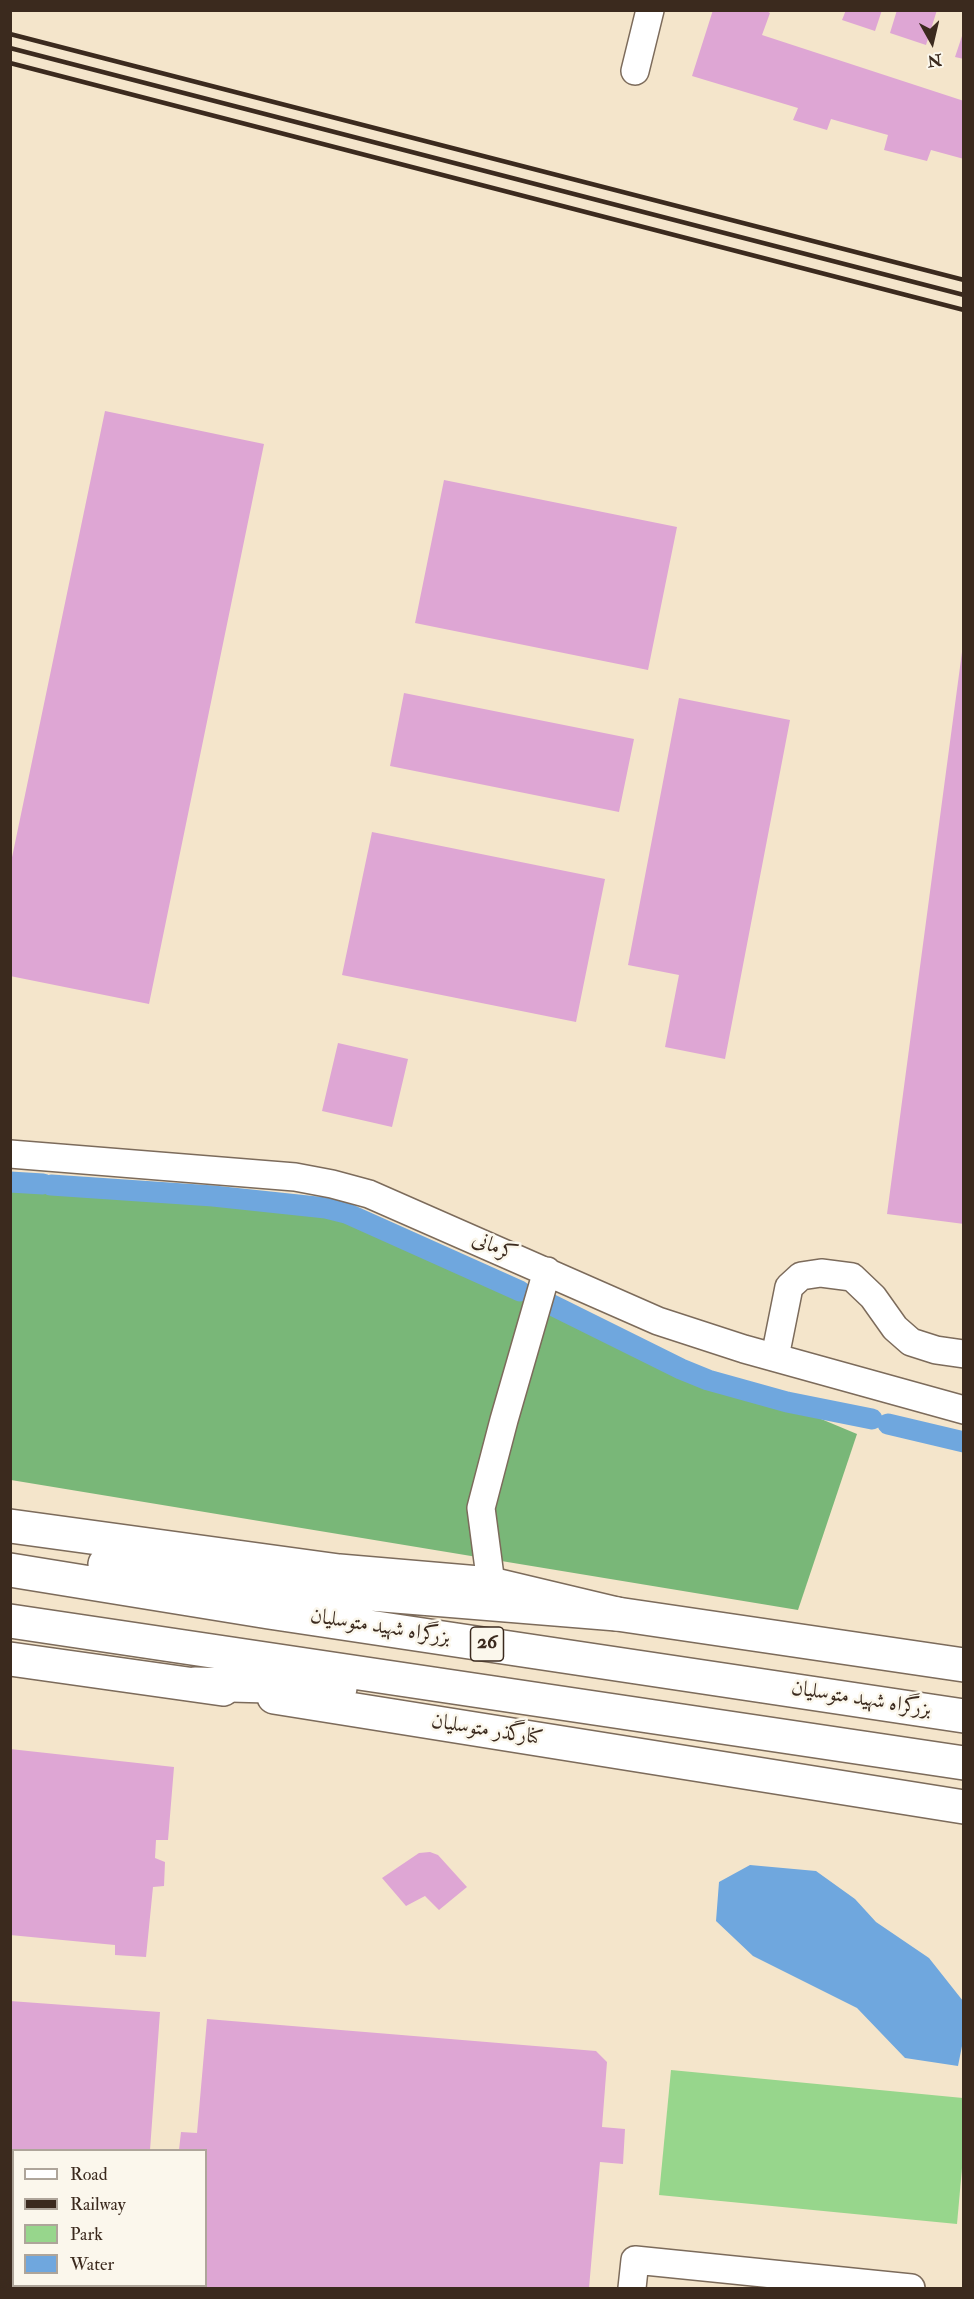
<!DOCTYPE html>
<html>
<head>
<meta charset="utf-8">
<style>
  body { margin:0 }
  #map { position:relative; width:974px; height:2299px; overflow:hidden; background:#f4e5cb; font-family:"IM FELL Double Pica",serif }
  canvas { display:block }
  .frame { position:absolute; inset:0; border:12px solid #3b2a1e; pointer-events:none }
  .legend { position:absolute; left:12px; top:2149px; width:195px; height:138px; box-sizing:border-box; background:#fbf7ec; border:2px solid #aea59a; margin:0; padding:8px 10px; list-style:none; font-size:18px; color:#3b2a1e }
  .legend li { display:flex; align-items:center; gap:12px; height:30px }
  .legend b { width:30px; border:2px solid #aea59a }
  .north { position:absolute; left:902px; top:12px; width:60px; height:60px; -webkit-text-stroke:4px #fbf7ec; paint-order:stroke; rotate:172deg; font-size:16px; font-weight:700; line-height:24px; text-align:center; color:#3b2a1e }
  .north::after { content:''; display:block; margin:auto; width:21px; height:27px; background:#3b2a1e; clip-path:polygon(50% 0,100% 100%,50% 72%,0 100%) }
</style>
</head>
<body>
<div id="map">
<canvas width="974" height="2299"></canvas>
<div class="frame"></div>
<ul class="legend">
<li><b style="height:8px;background:#fff"></b>Road</li>
<li><b style="height:8px;background:#3b2a1e"></b>Railway</li>
<li><b style="height:16px;background:#97d68c"></b>Park</li>
<li><b style="height:16px;background:#6fa7de"></b>Water</li>
</ul>
<div class="north">N</div>
</div>
<script>
const c = document.querySelector('canvas').getContext('2d');
c.lineJoin = 'round';
function fillPath(path, color) { c.fillStyle = color; c.fill(path, 'evenodd'); }
const poly = rows => new Path2D(rows.map(r => 'M' + r).join(''));
function stroke(path, color, width, dash) { c.strokeStyle = color; c.lineWidth = width; c.lineCap = dash ? 'butt' : 'round'; c.setLineDash(dash || []); c.stroke(path); }
function drawText(font, color, halo, rows, align = 'center') {
  c.font = font + ' "IM FELL Double Pica",Amiri,serif'; c.lineWidth = 5; c.setLineDash([]); c.textBaseline = 'middle'; c.strokeStyle = halo; c.fillStyle = color; for (const [text, x, y, turn = 0] of rows) {
    c.save(); c.translate(x, y); c.rotate((+turn || 0) * Math.PI / 180); c.textAlign = isNaN(turn) ? turn : align; if (halo) c.strokeText(text, 0, 0); c.fillText(text, 0, 0); c.restore();
  }
}
fillPath(poly([
  [671,2070,963,2098,963,2157,957,2224,659,2195]
]), '#97d68c');
fillPath(poly([
  [10,1190,328,1213,857,1434,798,1610,11,1480]
]), '#79b778');
fillPath(poly([
  [750,1865,816,1871,855,1899,876,1922,929,1958,963,2001,963,2041,958,2066,905,2058,857,2008,753,1956,716,1921,719,1882]
]), '#6fa7de');
stroke(poly([
  [10,1182,43,1184],
  [51,1185,213,1196,326,1208,346,1213,520,1291],
  [550,1304,681,1369,708,1380,787,1402,872,1419],
  [888,1424,964,1442]
]), '#6fa7de', 21);
fillPath(poly([
  [713,10,765,10,770,13,762,35,964,101,964,159,931,150,927,161,884,150,888,135,831,119,827,130,793,120,798,108,692,76],
  [846,10,882,10,875,31,842,20],
  [897,10,937,10,926,45,890,33],
  [963,33,964,33,964,59,955,57],
  [105,411,264,444,149,1004,10,976,10,867],
  [444,480,677,527,648,670,415,623],
  [962,652,964,652,964,1224,887,1214],
  [404,693,634,739,619,812,390,766],
  [679,698,790,720,725,1059,665,1047,679,975,628,965],
  [372,832,605,879,576,1022,342,975],
  [338,1043,408,1059,392,1127,322,1111],
  [10,1749,174,1767,168,1840,156,1840,155,1858,165,1862,164,1886,153,1887,146,1957,115,1955,115,1945,10,1935],
  [430,1852,438,1855,467,1887,439,1910,425,1896,406,1906,382,1878,419,1853],
  [10,2001,160,2012,150,2150,14,2150,14,2286,140,2286,140,2288,10,2288],
  [207,2019,596,2051,607,2062,602,2127,625,2129,623,2164,600,2162,589,2288,168,2288,168,2286,206,2286,206,2150,179,2150,181,2132,197,2133]
]), '#dea6d4');
const minor = poly([
  [635,71,650,10],
  [10,1154,295,1177,332,1184,369,1194,658,1321,744,1349,964,1410],
  [775,1357,789,1287,801,1276,821,1273,852,1277,873,1297,895,1328,911,1342,936,1350,964,1354],
  [491,1584,481,1508,504,1420,547,1271],
  [632,2288,635,2260,911,2288]
]);
const major = poly([
  [10,1526,339,1571,491,1584,617,1614,964,1665],
  [10,1659,223,1689],
  [274,1697,964,1807]
]);
const highway = poly([
  [105,1564,371,1594,617,1614],
  [10,1570,269,1612,964,1716],
  [10,1621,964,1763],
  [195,1684,340,1688]
]);
stroke(minor, '#7c6b5b', 30);
stroke(major, '#7c6b5b', 36);
stroke(highway, '#7c6b5b', 36);
stroke(minor, '#fff', 27);
stroke(major, '#fff', 33);
stroke(highway, '#fff', 33);
stroke(poly([
  [10,34,964,280],
  [10,48,964,295],
  [10,63,964,310]
]), '#3b2a1e', 4.5);
for (const [x, y, w] of [
  [487,1644,33]
]) { const box = new Path2D(); box.roundRect(x - w / 2, y - 17, w, 34, 4.5); c.fillStyle = '#fbf7ec'; c.fill(box); stroke(box, '#3b2a1e', 1.5); }
drawText('bold 20px', '#3b2a1e', null, [
  ["26",487,1644]
]);
drawText('21px', '#3b2a1e', '#fbf7ec', [
  ["کرمانی",494,1248,23],
  ["بزرگراه شهید متوسلیان",380,1628,9],
  ["بزرگراه شهید متوسلیان",861,1700,9],
  ["کنارگذر متوسلیان",487,1731,9]
]);
</script>
</body>
</html>
